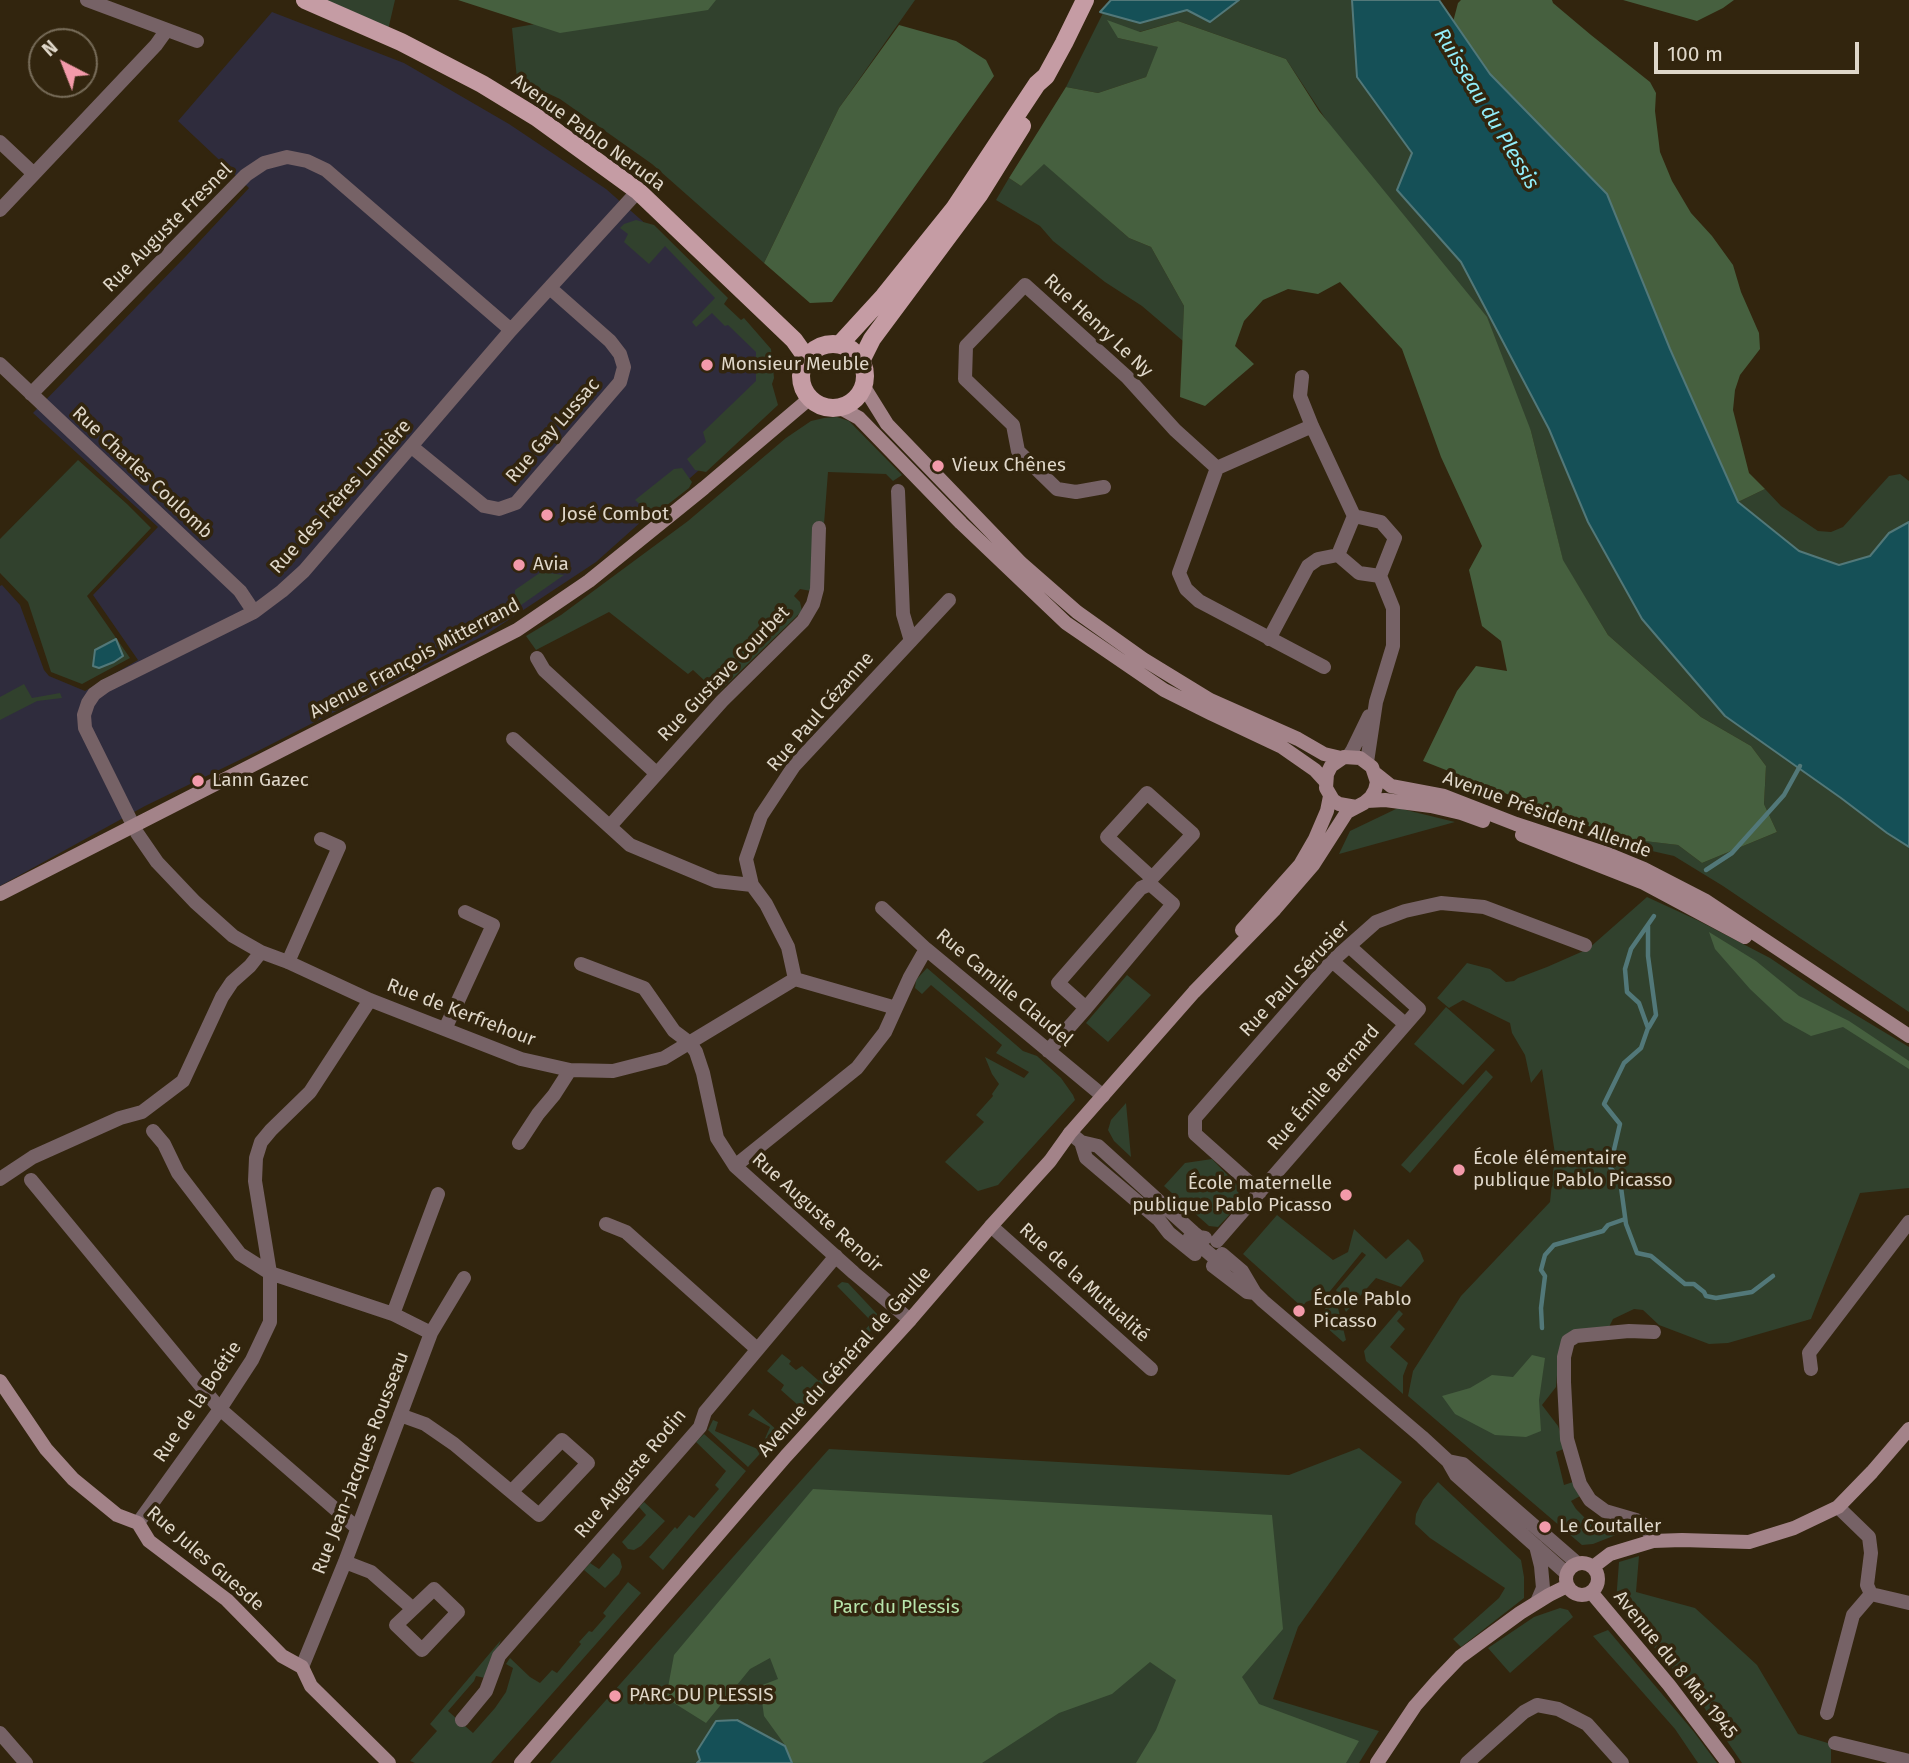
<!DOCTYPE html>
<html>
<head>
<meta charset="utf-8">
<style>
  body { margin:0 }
  #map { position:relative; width:1909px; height:1763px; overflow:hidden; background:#32250e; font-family:"Fira Sans",sans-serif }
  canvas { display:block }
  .north { position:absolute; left:28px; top:28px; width:70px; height:70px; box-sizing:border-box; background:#32250e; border:2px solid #776c59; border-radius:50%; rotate:318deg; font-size:19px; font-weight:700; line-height:28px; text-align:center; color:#dfd7c9 }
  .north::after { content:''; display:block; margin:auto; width:24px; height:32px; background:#f39aaa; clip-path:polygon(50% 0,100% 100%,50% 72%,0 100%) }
  .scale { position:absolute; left:1654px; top:42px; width:205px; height:32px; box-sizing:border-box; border:4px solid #dfd7c9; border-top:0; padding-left:9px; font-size:21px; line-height:24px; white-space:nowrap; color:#dfd7c9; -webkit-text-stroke:5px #32250e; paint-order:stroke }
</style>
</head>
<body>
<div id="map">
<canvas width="1909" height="1763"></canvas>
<div class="north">N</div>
<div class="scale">100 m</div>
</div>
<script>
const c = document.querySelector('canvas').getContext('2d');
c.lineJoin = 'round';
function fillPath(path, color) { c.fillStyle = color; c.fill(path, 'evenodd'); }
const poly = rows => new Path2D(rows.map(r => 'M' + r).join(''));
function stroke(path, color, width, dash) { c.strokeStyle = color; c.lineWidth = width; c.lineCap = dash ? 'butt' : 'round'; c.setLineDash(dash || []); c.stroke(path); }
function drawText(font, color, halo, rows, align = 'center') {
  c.font = font + ' "Fira Sans",sans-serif'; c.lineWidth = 7; c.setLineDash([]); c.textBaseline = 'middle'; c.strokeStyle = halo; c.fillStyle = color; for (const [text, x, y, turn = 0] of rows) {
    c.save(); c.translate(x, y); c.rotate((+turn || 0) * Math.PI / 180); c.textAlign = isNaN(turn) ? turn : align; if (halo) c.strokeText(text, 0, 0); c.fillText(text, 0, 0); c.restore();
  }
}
fillPath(poly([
  [272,12,404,63,509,124,606,189,656,233,766,351,773,404,596,562,487,634,258,751,145,806,0,886,0,586,2,585,20,605,44,670,49,676,85,691,138,660,93,595,158,527,33,413,186,256,249,188,178,121]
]), '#2f2c3d');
fillPath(poly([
  [306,0,395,0,388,30],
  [678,0,915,0,839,108,764,263,652,164,560,99,517,79,512,28],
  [1239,0,1352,0,1357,77,1412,153,1397,191,1461,262,1549,429,1588,522,1725,716,1841,798,1887,833,1909,847,1909,1012,1723,886,1674,856,1652,851,1645,841,1678,845,1702,863,1777,832,1764,804,1766,766,1751,746,1701,717,1608,635,1563,561,1531,431,1286,59,1178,21,1118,38,1159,47,1146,77,1098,93,1066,87,1103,13,1141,23,1187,10,1210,22],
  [1044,163,1129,238,1151,247,1184,306,1183,341,1142,306,1105,282,1053,241,1040,226,996,200,1009,178,1021,186],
  [636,220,654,225,728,298,724,304,741,320,744,318,771,349,774,378,772,384,778,405,706,472,695,470,687,459,706,442,703,432,756,381,756,352,728,325,725,326,712,313,696,327,692,322,715,298,665,246,649,264,624,242,628,234,620,228,624,224],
  [837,417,849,421,902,475,893,481,886,474,828,472,824,524,814,523,811,591,800,589,794,596,800,602,802,611,718,693,693,670,688,674,609,612,536,650,526,636,561,615,688,521,786,438,811,421,824,418],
  [78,460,127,504,151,528,87,596,130,658,82,684,51,672,28,602,0,573,0,539],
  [682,468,692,482,689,488,653,516,635,500,674,469],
  [1900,474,1909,481,1909,522,1889,533,1870,556,1839,565,1799,551,1738,502,1765,489,1781,506,1818,531,1831,532,1843,527,1889,476],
  [541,572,564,575,514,610,515,590],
  [24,684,32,698,60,693,62,698,37,701,0,720,0,697],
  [1398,808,1455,822,1339,854,1350,831],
  [1647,897,1697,920,1770,958,1841,1006,1909,1047,1909,1188,1860,1193,1811,1319,1728,1343,1709,1344,1659,1325,1643,1310,1634,1309,1613,1319,1609,1327,1559,1352,1556,1387,1542,1405,1558,1426,1566,1448,1556,1452,1564,1485,1576,1481,1582,1495,1571,1501,1576,1509,1586,1519,1611,1528,1617,1518,1630,1524,1631,1529,1593,1544,1582,1545,1408,1396,1413,1371,1461,1296,1550,1202,1555,1154,1542,1069,1531,1083,1525,1055,1512,1033,1510,1023,1463,1000,1449,1008,1437,998,1467,963,1490,969,1506,982,1514,981,1518,978,1547,967,1588,949],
  [927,968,1023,1051,1037,1056,1061,1078,1073,1095,1075,1100,998,1185,978,1191,945,1162,984,1122,976,1115,993,1096,992,1094,999,1084,992,1074,985,1057,1024,1078,1029,1072,996,1053,1002,1045,931,985,922,994,915,988,916,980],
  [1127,975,1151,995,1108,1042,1086,1023],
  [1446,1007,1495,1050,1463,1085,1414,1044],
  [1486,1070,1493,1077,1410,1173,1401,1165],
  [1126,1103,1131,1157,1114,1141,1108,1130,1111,1120],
  [1212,1159,1238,1186,1239,1199,1232,1212,1218,1227,1209,1226,1164,1186,1185,1163],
  [1277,1215,1333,1260,1348,1252,1354,1229,1386,1259,1408,1239,1420,1251,1424,1261,1401,1287,1376,1278,1346,1312,1336,1290,1366,1255,1362,1252,1322,1301,1314,1299,1306,1302,1302,1307,1243,1254],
  [842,1282,848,1283,878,1315,876,1325,748,1467,708,1430,713,1420,718,1422,715,1431,760,1450,770,1427,748,1415,753,1409,778,1431,799,1406,781,1390,784,1385,767,1371,782,1354,791,1361,789,1364,796,1370,802,1366,819,1381,872,1322,837,1286],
  [1335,1296,1346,1340,1343,1342,1317,1319],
  [1399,1310,1403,1314,1397,1321,1405,1329,1390,1347,1408,1363,1403,1376,1403,1394,1366,1361,1364,1351],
  [704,1434,746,1471,663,1570,649,1557,675,1527,677,1529,689,1515,694,1518,719,1489,715,1485,726,1471,696,1442],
  [1359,1448,1402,1482,1298,1627,1273,1699,1379,1731,1359,1763,550,1763,829,1449,1289,1475],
  [1438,1482,1521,1560,1524,1577,1524,1598,1461,1647,1453,1639,1499,1598,1505,1588,1430,1538,1415,1524,1416,1514,1423,1500],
  [644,1502,665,1521,641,1546,634,1550,628,1549,622,1542,646,1515,639,1507],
  [613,1553,620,1559,622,1567,619,1574,605,1588,584,1570,590,1563,599,1569],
  [1639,1556,1636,1592,1695,1608,1706,1618,1757,1665,1798,1734,1831,1744,1831,1763,1742,1763,1701,1703,1616,1602,1619,1562],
  [628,1582,641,1593,491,1763,415,1763,410,1761,437,1731,430,1724,501,1640,485,1678,476,1676,474,1681,448,1711,473,1733,495,1708,506,1692,513,1668,506,1664,510,1658,530,1677,540,1683,552,1670,557,1673,581,1644,579,1642,589,1631,592,1632,606,1616,603,1613],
  [1560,1608,1568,1610,1573,1617,1510,1673,1488,1648,1534,1617],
  [1608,1630,1694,1732,1717,1763,1698,1763,1675,1729,1593,1636]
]), '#31412d');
fillPath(poly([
  [458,0,716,0,708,10,560,33],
  [1461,0,1552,0,1553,3,1591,35,1650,82,1656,93,1655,111,1660,152,1672,181,1691,213,1712,236,1733,265,1741,292,1759,333,1760,349,1740,375,1735,390,1733,410,1749,473,1765,489,1738,502,1670,349,1607,194,1490,74,1453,22,1458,3],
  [1623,0,1734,0,1723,8,1697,21],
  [1107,20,1140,32,1178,21,1286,59,1319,111,1487,317,1531,431,1563,560,1608,635,1701,717,1751,746,1766,766,1764,804,1777,832,1702,863,1678,845,1619,838,1423,761,1457,691,1476,666,1507,671,1501,641,1482,626,1469,570,1482,546,1441,457,1402,349,1340,282,1318,294,1288,289,1263,300,1244,321,1235,346,1254,364,1205,406,1180,397,1184,306,1151,247,1129,238,1044,164,1021,186,1009,178,1066,87,1098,93,1146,77,1158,47,1118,38],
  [899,25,956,41,986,60,994,76,832,302,810,303,764,263,839,108],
  [1709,932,1756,961,1799,996,1849,1021,1909,1061,1909,1069,1843,1027,1811,1036,1784,1021,1750,989,1715,949],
  [1532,1355,1545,1358,1539,1400,1541,1431,1526,1437,1495,1435,1455,1414,1442,1396,1470,1388,1492,1375,1513,1377],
  [813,1489,1272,1515,1283,1629,1242,1677,1259,1704,1359,1741,1346,1763,1136,1763,1156,1730,1176,1680,1150,1662,1112,1694,1059,1713,982,1763,792,1763,785,1745,764,1716,760,1686,778,1679,770,1658,750,1669,706,1723,666,1698,674,1655]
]), '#46603f');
const water = poly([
  [1111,0,1239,0,1210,22,1187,10,1140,23,1100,12,1111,0],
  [1352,0,1439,0,1490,74,1607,194,1670,349,1738,502,1799,551,1839,565,1870,556,1889,533,1909,522,1909,847,1887,833,1841,798,1725,716,1642,619,1588,522,1549,429,1461,262,1397,190,1412,153,1357,77,1352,0],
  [116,639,123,656,114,662,99,668,93,666,95,650,116,639],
  [737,1720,785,1746,792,1763,697,1763,700,1760,697,1751,716,1721,737,1720]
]);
fillPath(water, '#155057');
stroke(water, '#527879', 2);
stroke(poly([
  [1706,870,1732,853,1784,795,1800,766],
  [1654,916,1631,949,1625,969,1627,992,1639,1003,1648,1028,1641,1048,1624,1063,1604,1104,1620,1124,1610,1167,1620,1180,1626,1224,1637,1253,1651,1256,1685,1284,1694,1284,1704,1292,1706,1296,1716,1298,1752,1292,1773,1276],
  [1648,926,1648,956,1656,1015,1649,1027],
  [1542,1328,1541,1308,1545,1276,1541,1270,1545,1255,1554,1245,1603,1231,1608,1225,1625,1219]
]), '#527879', 4.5);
stroke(poly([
  [87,0,197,41],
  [0,142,34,174],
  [638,191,511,330,304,571,282,591,254,612,105,686,94,694,88,703,84,715,85,728,137,833,157,862,195,902,233,936,261,952,288,962,370,1000,521,1059,570,1070,613,1071,664,1058,795,979,896,1008],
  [0,210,156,45,166,31],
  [0,364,240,591,254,612],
  [1302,377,1300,396,1312,426,1354,516],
  [31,394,246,175,264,163,287,157,307,161,326,170,511,330],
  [412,447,484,506,499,509,516,503,620,382,624,367,620,354,610,341,550,288],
  [1217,468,1179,573,1186,589,1199,601,1324,667],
  [1217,468,1312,426],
  [1104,487,1076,492,1057,489,1018,451,1013,425,965,379,966,346,1025,285,1127,377,1175,430,1217,468],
  [898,491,903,614,911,641],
  [1269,639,1308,566,1318,559,1338,555],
  [537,658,544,670,656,773],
  [513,739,630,845,716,881,752,885],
  [1348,757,1352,751,1369,716],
  [1367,762,1376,702,1393,646,1393,608,1380,576,1395,538,1381,522,1354,516,1338,555,1359,573,1380,576],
  [610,826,722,701,803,621,813,604,817,589,819,528],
  [1150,884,1173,904,1086,1008,1058,983,1141,888,1150,884],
  [1150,884,1152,878,1193,834,1147,793,1107,837,1152,878],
  [882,908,926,949,1103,1096],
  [1332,961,1405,1024],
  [288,962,339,847,321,839],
  [581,964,644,988,674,1031,690,1043,696,1052,703,1073,717,1138,735,1166,854,1273,910,1320],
  [795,979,788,947,766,904,752,885,746,859,761,816,794,766,949,600],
  [445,1029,493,925,465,912],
  [1048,1051,1086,1008],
  [153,1131,164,1144,178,1173,240,1254,270,1273,393,1314,431,1333],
  [1070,1133,1081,1142,1098,1146,1194,1233,1199,1237,1205,1238],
  [1081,1142,1086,1158,1159,1220,1169,1233,1195,1254],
  [519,1143,538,1114,554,1095,570,1070],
  [735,1166,857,1068,885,1032,910,977,926,949],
  [0,1179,33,1157,120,1118,142,1112,183,1081,222,997,232,982,250,966,261,952],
  [31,1180,220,1409,357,1528],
  [1260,1192,1195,1134,1195,1118,1332,961,1376,922,1405,911,1441,903,1484,907,1585,945],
  [606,1224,626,1232,757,1349],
  [991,1226,1151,1369],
  [1190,1237,1225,1267],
  [1217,1241,1419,1009,1349,946],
  [1222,1254,1242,1271,1255,1293,1263,1301,1422,1437,1448,1461,1456,1475,1566,1573],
  [1213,1266,1247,1292,1255,1293],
  [393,1314,438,1194],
  [1811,1369,1809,1353,1909,1222],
  [400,1415,425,1424,454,1444,539,1515,588,1463,562,1440,512,1491],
  [1448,1461,1463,1464,1577,1563],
  [1838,1507,1869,1537,1871,1553,1867,1585,1871,1594,1909,1603],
  [138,1523,220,1409,252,1360,270,1322,270,1273,255,1181,256,1158,261,1142,271,1130,310,1092,370,1000],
  [1653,1541,1646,1526,1636,1520,1605,1511,1590,1500,1580,1484,1567,1439,1564,1382,1564,1357,1568,1341,1576,1336,1629,1331,1654,1332],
  [1536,1546,1541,1566,1543,1588,1537,1602],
  [345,1562,371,1572,412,1608],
  [434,1589,458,1612,422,1650,396,1625,434,1589],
  [302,1667,345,1562,431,1333,464,1278],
  [1827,1713,1853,1615,1871,1594],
  [462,1720,486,1691,499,1656,700,1427,705,1412,836,1256],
  [0,1733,26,1763],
  [1835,1743,1909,1761],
  [1467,1763,1524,1712,1537,1705,1558,1709,1587,1724,1622,1763]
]), '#766266', 14);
stroke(poly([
  [864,387,887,424,1021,563,1077,612,1143,659,1210,700,1298,739,1324,754,1341,758],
  [839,407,859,418,961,523,1066,623,1164,690,1212,714,1282,747,1315,770,1326,782],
  [1376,774,1391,786,1444,796,1516,824,1610,855,1644,869,1706,901,1909,1036],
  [1367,801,1385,800,1431,806,1461,813,1483,821],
  [1522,835,1644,883,1745,937],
  [0,894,517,630,589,581,704,488,809,399],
  [1242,930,1300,865,1315,839,1327,811,1330,796],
  [0,1381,46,1449,73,1479,117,1515,138,1523,149,1541,227,1600,282,1656,302,1667,311,1686,389,1763],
  '1566 1579a16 16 0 1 1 32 0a16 16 0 1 1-32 0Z',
  [1593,1567,1610,1554,1653,1541,1682,1540,1749,1542,1794,1528,1838,1507,1872,1472,1909,1429],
  [1591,1592,1669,1685,1728,1763],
  [521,1763,786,1456,910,1320,991,1226,1050,1161,1070,1133,1194,992,1275,909,1313,865,1347,812,1364,803,1371,797,1375,790,1377,782,1372,767,1360,758,1344,757,1331,766,1327,774,1326,788,1333,800,1339,804,1356,807],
  [1377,1763,1415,1706,1437,1681,1460,1657,1520,1613,1549,1595,1567,1586]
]), '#a38389', 14);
stroke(poly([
  [305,0,401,42,482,84,536,117,638,191,794,340,806,357],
  '801 376a32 32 0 1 1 64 0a32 32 0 1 1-64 0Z',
  [840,344,884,296,954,209,1037,84,1046,76,1064,43,1085,0],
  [862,359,872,339,979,195,1022,126]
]), '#c59ca4', 18);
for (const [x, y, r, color] of [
  [707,365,7,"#f39aaa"],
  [938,466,7,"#f39aaa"],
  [547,515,7,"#f39aaa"],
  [519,565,7,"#f39aaa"],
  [198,781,7,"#f39aaa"],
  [1459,1170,7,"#f39aaa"],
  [1346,1195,7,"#f39aaa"],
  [1299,1311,7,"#f39aaa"],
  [1545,1527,7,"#f39aaa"],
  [615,1696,7,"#f39aaa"]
]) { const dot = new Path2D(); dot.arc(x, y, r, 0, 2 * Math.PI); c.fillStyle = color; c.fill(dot); stroke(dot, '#32250e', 2.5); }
drawText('19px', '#dfd7c9', '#32250e', [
  ["Avenue Pablo Neruda",588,133,36],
  ["Rue Auguste Fresnel",168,228,-45],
  ["Rue Henry Le Ny",1098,326,43],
  ["Rue Gay Lussac",553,431,-49],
  ["Rue Charles Coulomb",142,473,43],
  ["Rue des Frères Lumière",341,497,-48],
  ["Avenue François Mitterrand",415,659,-28],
  ["Rue Gustave Courbet",724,674,-46],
  ["Rue Paul Cézanne",821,712,-49],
  ["Avenue Président Allende",1547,815,20],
  ["Rue Paul Sérusier",1295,979,-47],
  ["Rue Camille Claudel",1004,988,40],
  ["Rue de Kerfrehour",461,1013,21],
  ["Rue Émile Bernard",1324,1088,-49],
  ["Rue Auguste Renoir",817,1213,42],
  ["Rue de la Mutualité",1084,1283,42],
  ["Avenue du Général de Gaulle",845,1362,-48],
  ["Rue de la Boétie",198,1402,-56],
  ["Rue Jean-Jacques Rousseau",361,1463,-69],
  ["Rue Auguste Rodin",631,1474,-50],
  ["Rue Jules Guesde",205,1559,41],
  ["Avenue du 8 Mai 1945",1675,1665,51]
]);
drawText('19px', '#dfd7c9', '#32250e', [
  ["Monsieur Meuble",721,365],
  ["Vieux Chênes",952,466],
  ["José Combot",561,515],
  ["Avia",533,565],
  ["Lann Gazec",212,781],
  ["École élémentaire",1473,1159],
  ["publique Pablo Picasso",1473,1181],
  ["École maternelle",1332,1184,"right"],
  ["publique Pablo Picasso",1332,1206,"right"],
  ["École Pablo",1313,1300],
  ["Picasso",1313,1322],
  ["Le Coutaller",1559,1527],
  ["PARC DU PLESSIS",629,1696]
], 'left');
drawText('19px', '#b8e5ac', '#32250e', [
  ["Parc du Plessis",896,1608]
]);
drawText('italic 21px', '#92eefa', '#32250e', [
  ["Ruisseau du Plessis",1486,109,59]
]);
</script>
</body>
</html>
